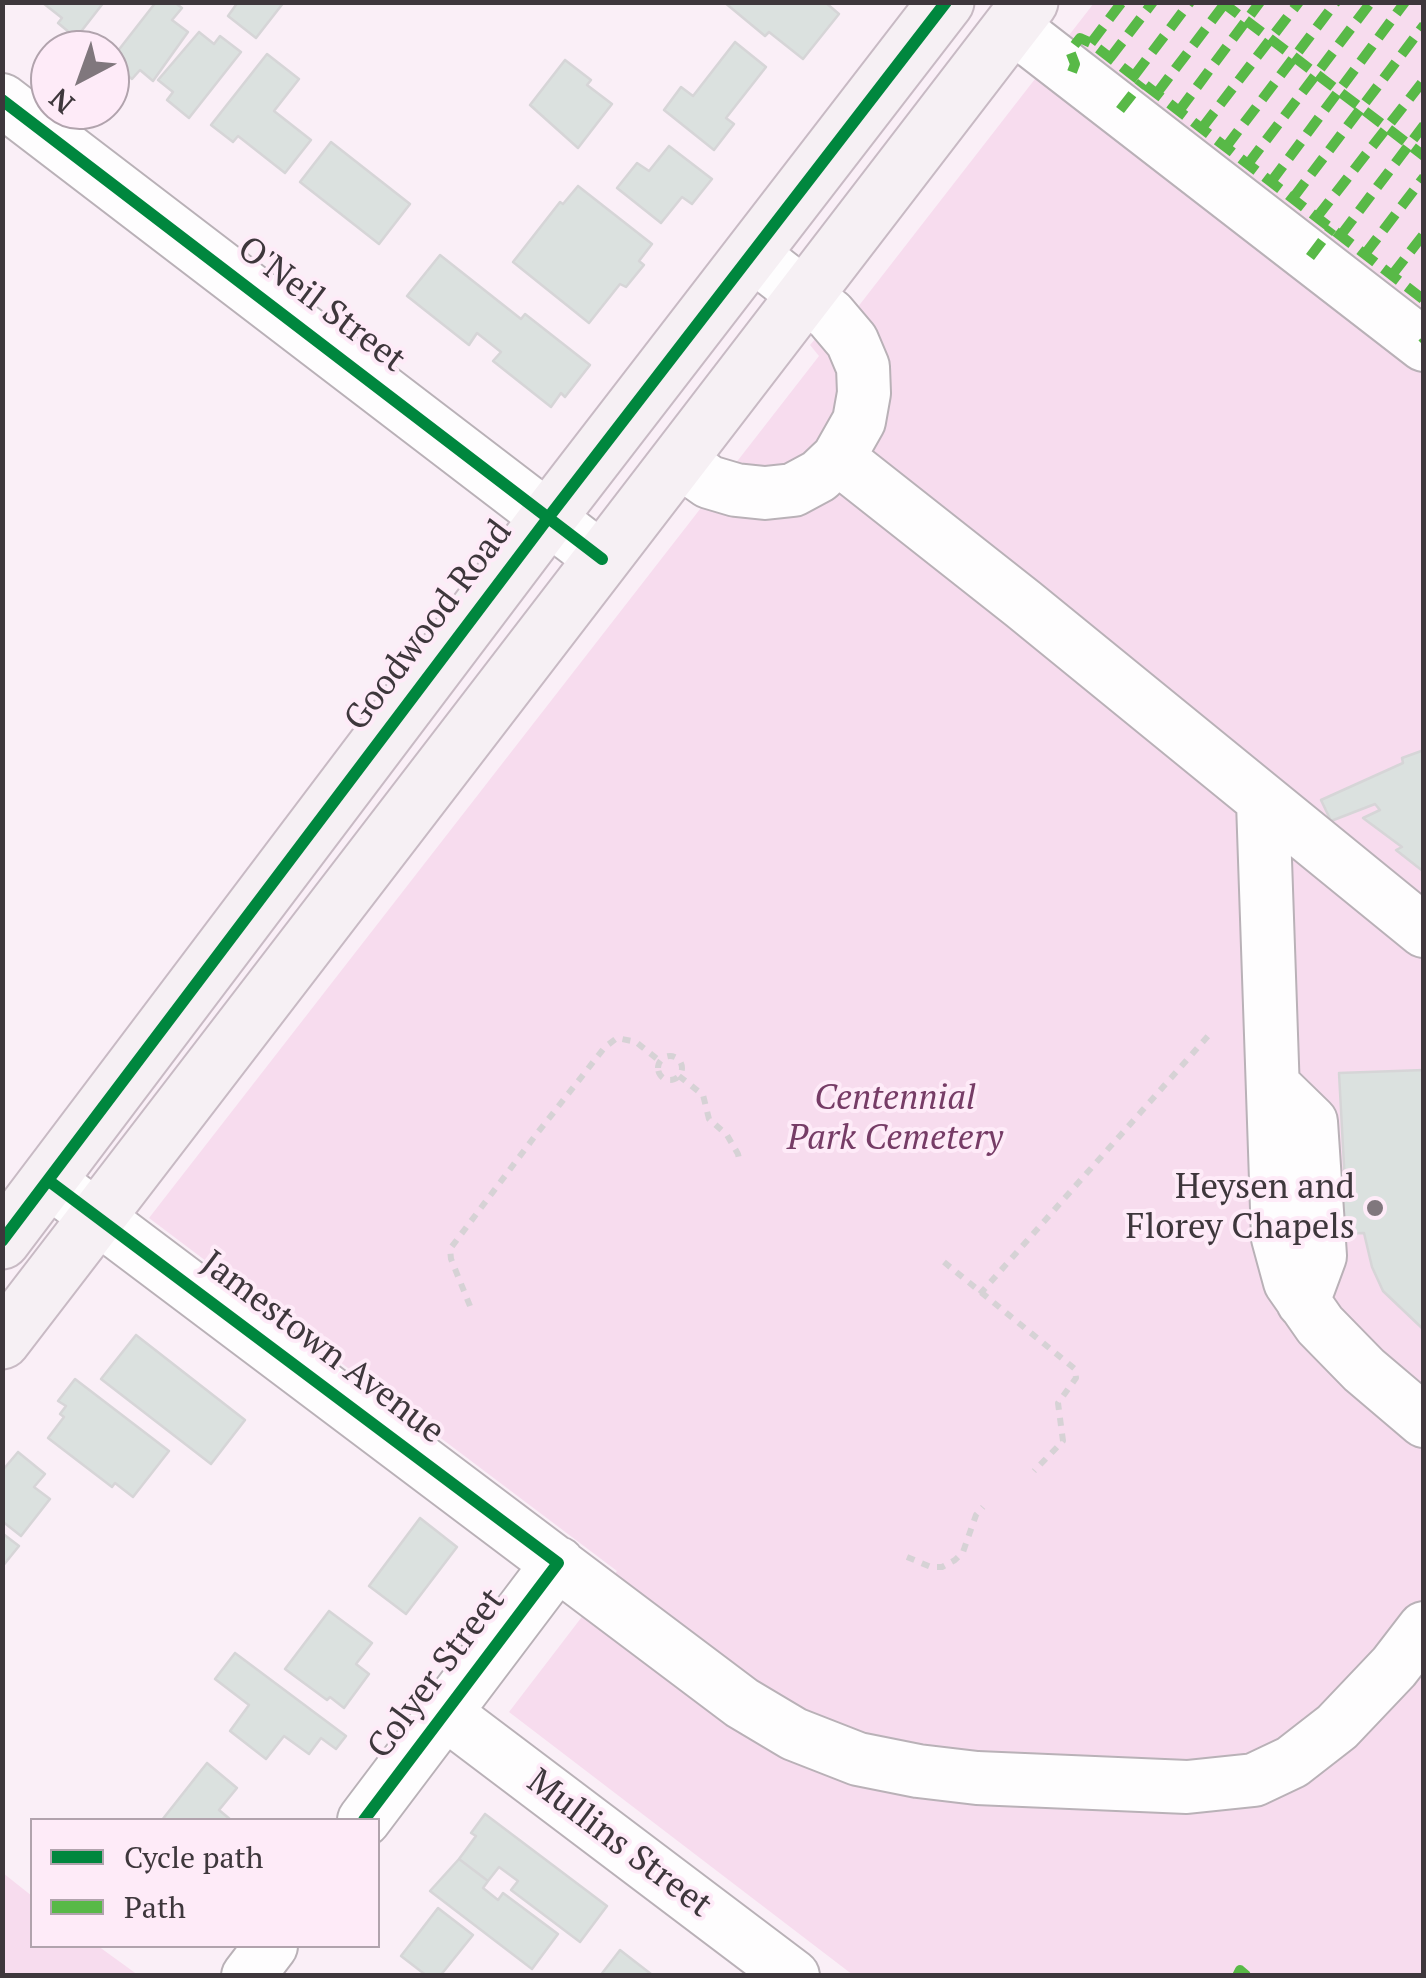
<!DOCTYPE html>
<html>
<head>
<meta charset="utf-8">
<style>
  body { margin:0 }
  #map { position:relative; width:1426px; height:1978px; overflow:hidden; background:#faeff7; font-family:"PT Serif",serif }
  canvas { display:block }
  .frame { position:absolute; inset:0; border:5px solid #3e373c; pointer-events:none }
  .legend { position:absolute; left:30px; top:1818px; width:350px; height:130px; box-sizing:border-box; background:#feebf8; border:2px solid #b1a3ad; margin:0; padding:12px 18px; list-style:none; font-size:30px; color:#3e373c }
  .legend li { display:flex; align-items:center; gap:20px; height:50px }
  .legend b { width:50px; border:2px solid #b1a3ad }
  .north { position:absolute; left:30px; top:30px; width:100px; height:100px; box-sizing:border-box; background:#feebf8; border:2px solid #b1a3ad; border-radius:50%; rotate:221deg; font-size:28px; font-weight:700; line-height:40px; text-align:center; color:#3e373c }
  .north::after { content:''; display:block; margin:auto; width:35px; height:45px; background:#80777d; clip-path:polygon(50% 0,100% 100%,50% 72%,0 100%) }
</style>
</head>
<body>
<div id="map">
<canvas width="1426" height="1978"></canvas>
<div class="frame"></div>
<ul class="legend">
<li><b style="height:12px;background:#00873e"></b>Cycle path</li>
<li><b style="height:12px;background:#58b947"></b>Path</li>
</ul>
<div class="north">N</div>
</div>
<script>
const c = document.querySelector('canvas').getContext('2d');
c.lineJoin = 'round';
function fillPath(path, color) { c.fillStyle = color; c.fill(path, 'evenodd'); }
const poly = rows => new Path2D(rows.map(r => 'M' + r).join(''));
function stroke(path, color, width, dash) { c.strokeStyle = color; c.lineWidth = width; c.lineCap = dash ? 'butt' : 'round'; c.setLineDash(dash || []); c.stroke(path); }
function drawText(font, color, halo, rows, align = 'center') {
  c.font = font + ' "PT Serif",serif'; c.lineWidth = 8; c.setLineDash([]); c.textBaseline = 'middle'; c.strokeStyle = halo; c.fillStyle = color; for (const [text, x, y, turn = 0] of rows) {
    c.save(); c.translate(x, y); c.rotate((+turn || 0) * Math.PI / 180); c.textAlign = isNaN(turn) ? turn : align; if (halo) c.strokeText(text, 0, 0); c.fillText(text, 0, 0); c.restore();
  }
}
fillPath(poly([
  [1094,3,1423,3,1423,1975,853,1975,509,1712,617,1571,149,1218,819,356,810,345,816,338,826,348],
  [3,1873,32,1896,32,1946,98,1946,138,1975,3,1975]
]), '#f7dcee');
const building = poly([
  [104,2,76,38,58,23,62,18,43,3,104,2],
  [156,2,174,2,182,8,172,20,188,32,153,81,140,70,132,79,110,61,156,2],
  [238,2,284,2,256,38,228,16,238,2],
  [724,2,825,2,839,14,803,59,769,32,765,36,724,2],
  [199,32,214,44,220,36,241,52,189,118,167,100,173,92,158,80,199,32],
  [735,42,766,67,726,118,734,124,714,150,664,110,681,87,693,96,735,42],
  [267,54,299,79,274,111,311,140,285,173,238,136,233,142,211,125,267,54],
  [565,60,591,80,587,85,612,104,578,148,530,105,565,60],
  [331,142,410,204,379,244,300,182,331,142],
  [669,146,712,179,692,204,682,197,661,223,617,188,637,163,649,171,669,146],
  [578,186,652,244,639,261,644,265,626,287,620,284,589,323,513,262,560,202,563,204,578,186],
  [440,255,521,319,525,314,590,365,565,397,561,393,551,407,493,361,501,352,477,333,469,345,407,296,440,255],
  [1424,750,1424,872,1396,850,1402,847,1363,818,1380,810,1375,804,1331,821,1321,800,1403,763,1402,758,1424,750],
  [1424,1070,1424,1330,1383,1291,1372,1267,1364,1233,1328,1234,1325,1184,1345,1184,1339,1073,1424,1070],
  [136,1335,245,1420,211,1464,101,1379,136,1335],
  [75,1379,169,1451,133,1497,115,1483,112,1487,48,1438,64,1417,60,1414,66,1406,58,1401,75,1379],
  [18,1452,45,1474,34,1487,50,1499,21,1536,2,1521,2,1471,18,1452],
  [420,1518,457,1547,406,1614,369,1586,420,1518],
  [2,1533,19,1546,2,1567,2,1533],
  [329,1611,372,1643,356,1664,369,1674,344,1708,330,1697,327,1700,285,1669,329,1611],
  [235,1653,346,1736,336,1749,321,1738,309,1754,284,1736,266,1759,230,1731,249,1705,215,1679,235,1653],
  [207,1763,237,1788,219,1810,231,1820,162,1820,207,1763],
  [485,1814,607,1906,580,1942,511,1890,518,1881,499,1867,488,1881,459,1859,476,1836,471,1833,485,1814],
  [459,1859,488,1881,483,1888,498,1900,503,1893,558,1934,532,1969,430,1891,459,1859],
  [438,1908,473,1935,440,1976,427,1976,401,1956,438,1908],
  [620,1950,651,1974,650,1976,600,1976,620,1950]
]);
fillPath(building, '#dbe1df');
stroke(building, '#d6d5d7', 2.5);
const minor = poly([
  [1012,26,1424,345],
  [2,100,602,559],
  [838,458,1023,604,1424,931],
  [678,460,709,482,736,490,765,493,793,490,819,476,838,458,859,421,864,393,863,367,852,341,830,315,752,254],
  [1263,802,1278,1238,1290,1282,1320,1325,1364,1370,1424,1421],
  [1273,1085,1311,1122,1320,1256,1303,1302],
  [49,1181,742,1703,794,1734,858,1759,918,1771,977,1778,1187,1787,1254,1780,1292,1762,1337,1727,1394,1667,1424,1628],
  [445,1713,793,1976],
  [364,1820,558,1563],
  [248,1976,271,1946]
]);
const major = poly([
  [2,1241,548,518,946,2],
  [2,1341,1030,2]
]);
stroke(minor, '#b9b1b7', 56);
stroke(major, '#c8bac4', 59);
stroke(poly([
  '658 1068a12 12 0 1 1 24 0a12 12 0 1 1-24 0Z',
  [679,1076,703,1095,709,1119,727,1135,738,1154,740,1163],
  [944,1262,1075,1369,1076,1378,1058,1403,1063,1441,1034,1471],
  [980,1294,1208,1036],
  [470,1306,451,1259,450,1249,535,1136,605,1047,617,1038,636,1042,661,1062],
  [1423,1529,1424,1529],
  [907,1557,931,1567,942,1567,955,1560,963,1552,976,1515,983,1507]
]), '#d6d2d5', 6, [8, 8]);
stroke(minor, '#fefdfe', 52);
stroke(major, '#f6f0f4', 55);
stroke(poly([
  [1222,2,1424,156],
  [1091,43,1122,2],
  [1110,58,1153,2],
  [1072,72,1075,64,1070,51,1080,38,1091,43,1424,300],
  [1134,76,1190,2],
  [1157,93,1226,2],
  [1120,110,1142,82],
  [1179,111,1260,2],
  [1202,128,1299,2],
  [1226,147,1336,2],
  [1248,164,1371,2],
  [1271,182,1405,2],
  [1293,198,1424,25],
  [1317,217,1424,80],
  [1341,235,1424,125],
  [1365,254,1424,177],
  [1310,257,1332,228],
  [1392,275,1424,234],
  [1422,344,1424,342],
  [1237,1976,1240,1970,1247,1976]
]), '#58b947', 10, [20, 10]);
stroke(poly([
  [2,100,602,559],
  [49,1181,558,1563,364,1820],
  [2,1241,548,518,946,2]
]), '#00873e', 12);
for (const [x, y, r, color] of [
  [1375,1208,10,"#80777d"]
]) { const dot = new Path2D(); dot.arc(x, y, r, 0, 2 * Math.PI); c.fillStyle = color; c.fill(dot); stroke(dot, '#feebf8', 4); }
drawText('35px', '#3e373c', '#feebf8', [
  ["O'Neil Street",321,305,37],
  ["Goodwood Road",429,626,-53],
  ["Jamestown Avenue",322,1348,37],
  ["Colyer Street",437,1674,-53],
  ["Mullins Street",619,1844,37]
]);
drawText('italic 35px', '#763c66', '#feebf8', [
  ["Centennial",895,1099],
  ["Park Cemetery",895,1139]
]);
drawText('35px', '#3e373c', '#feebf8', [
  ["Heysen and",1355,1188],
  ["Florey Chapels",1355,1228]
], 'right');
</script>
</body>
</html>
